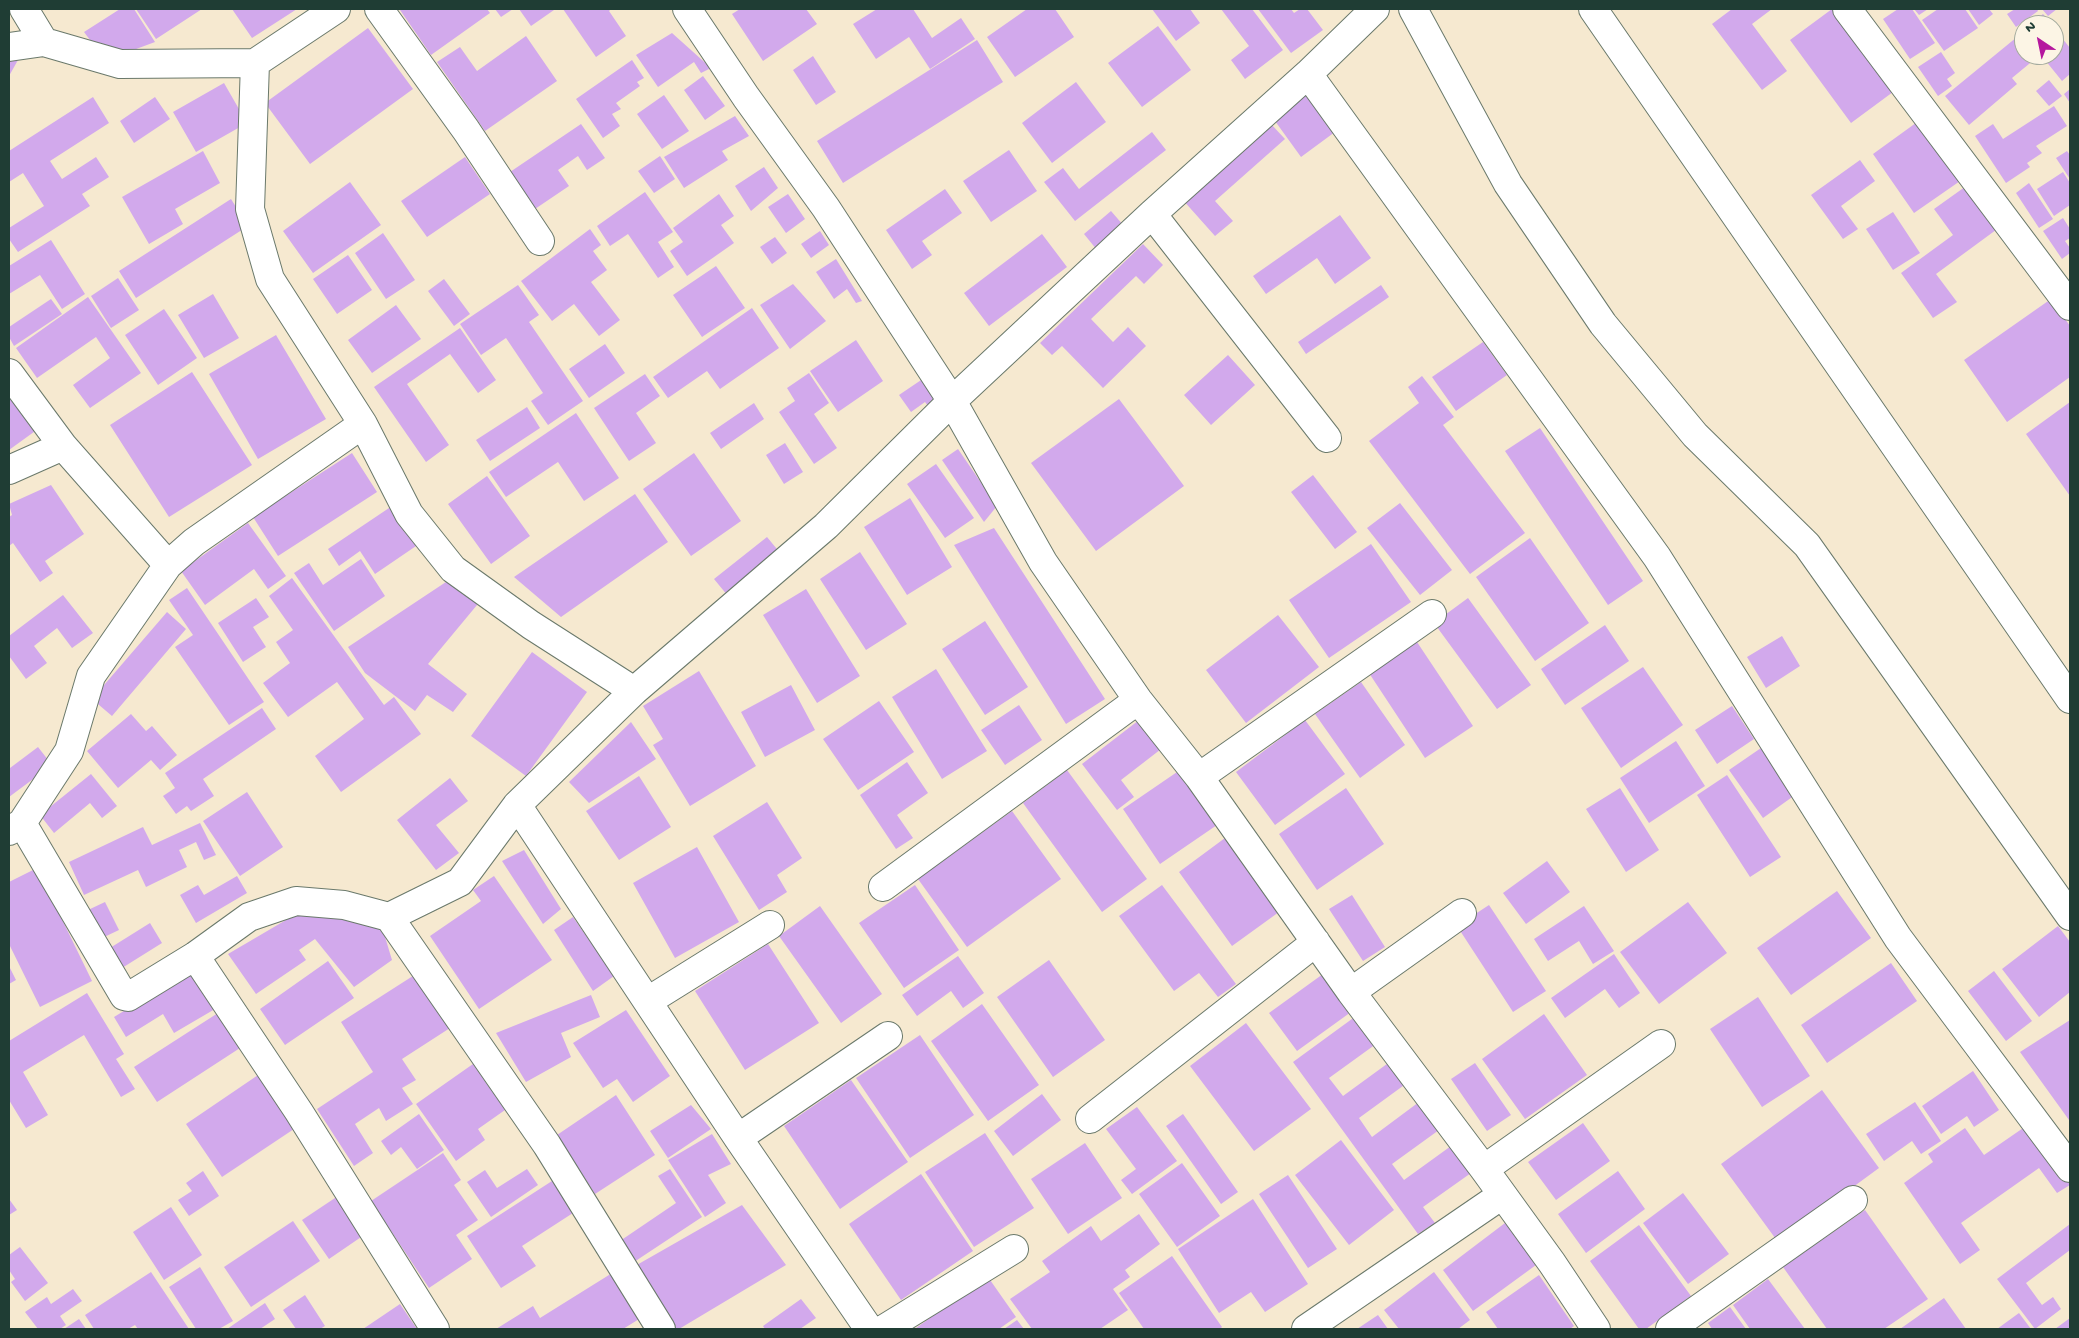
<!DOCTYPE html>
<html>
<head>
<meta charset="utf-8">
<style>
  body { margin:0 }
  #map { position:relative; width:2079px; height:1338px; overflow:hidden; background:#f6e9d0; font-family:"Gochi Hand",sans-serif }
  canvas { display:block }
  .frame { position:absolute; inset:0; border:10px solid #1f3d34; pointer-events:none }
  .north { position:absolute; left:2014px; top:15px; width:50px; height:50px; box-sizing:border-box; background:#fcf5e5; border:1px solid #a4ab9e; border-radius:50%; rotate:326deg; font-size:14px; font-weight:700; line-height:20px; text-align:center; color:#1f3d34 }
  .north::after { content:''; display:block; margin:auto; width:18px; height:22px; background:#b5179e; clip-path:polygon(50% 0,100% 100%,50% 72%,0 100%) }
</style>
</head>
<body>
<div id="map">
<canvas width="2079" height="1338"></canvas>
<div class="frame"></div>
<div class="north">N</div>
</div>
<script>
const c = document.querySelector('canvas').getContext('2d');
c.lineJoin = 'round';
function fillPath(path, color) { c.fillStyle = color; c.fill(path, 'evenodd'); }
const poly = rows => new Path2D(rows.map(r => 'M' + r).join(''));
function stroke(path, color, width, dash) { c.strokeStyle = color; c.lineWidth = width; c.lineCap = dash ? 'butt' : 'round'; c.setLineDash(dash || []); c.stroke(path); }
fillPath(poly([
  [120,9,134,9,155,42,128,52,96,48,84,32],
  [136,9,202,9,156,39],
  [232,9,297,9,252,38],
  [401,9,487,9,490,13,431,55,400,10],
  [495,9,513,9,501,17],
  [519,9,553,9,554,10,531,26],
  [563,9,611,9,609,11,626,36,596,57],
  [740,9,806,9,817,24,763,61,732,14],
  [877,9,913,9,932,38,961,18,975,39,930,69,909,37,876,59,853,24],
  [1027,9,1055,9,1074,37,1015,77,987,37],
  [1152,9,1190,9,1200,23,1176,41],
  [1221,9,1252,9,1283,50,1245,79,1231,60,1249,46],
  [1258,9,1291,9,1294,13,1300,9,1307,9,1323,30,1291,53],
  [1732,9,1772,9,1752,24,1787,71,1762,90,1712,24],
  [1832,9,1893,92,1851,123,1790,40],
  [1898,9,1912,9,1935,43,1910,59,1883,19],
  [1914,9,1928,9,1919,15],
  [1938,9,1965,9,1978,28,1944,51,1922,20],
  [1968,9,1989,9,1993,14,1979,25],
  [2015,9,2037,9,2038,11,2016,27,2007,14],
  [2042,9,2057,9,2048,16],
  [2043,14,2052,25,2030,25],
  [1158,26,1191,70,1142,107,1108,63],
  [368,28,413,89,310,164,265,103],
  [2054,28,2070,48,2070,74,2062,81,2041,55,2054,55],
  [672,33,711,68,701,73,694,62,658,87,636,55],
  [526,36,557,81,485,131,437,62,460,47,477,71],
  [2017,37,2024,46,2024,55,2032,55,2035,59,2012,78,2017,84,1969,125,1945,96],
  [977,40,1003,82,843,183,817,141],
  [1941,52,1955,73,1947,79,1952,86,1938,96,1918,67],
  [813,56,836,92,816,105,793,70],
  [9,60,18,60,9,76],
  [632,60,644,78,637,82,640,86,616,103,621,109,612,114,620,126,603,138,576,99],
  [703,76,725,106,705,120,684,90],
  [2049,80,2062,96,2049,106,2036,91],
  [1076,82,1106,122,1052,163,1022,123],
  [224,83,247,123,196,152,173,112],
  [1312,86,1339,129,1301,157,1275,121],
  [2070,89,2070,103,2064,94],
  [664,95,689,131,662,149,637,114],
  [93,97,109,123,50,161,62,179,96,157,109,177,82,194,90,206,18,252,9,239,9,228,44,206,23,173,9,182,9,151],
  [155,97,170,119,134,143,120,121],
  [2054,106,2067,126,2036,146,2042,153,2027,163,2030,167,2006,183,1975,136,1993,124,2003,139],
  [735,116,749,136,722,151,728,160,684,188,664,157],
  [1920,120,1963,179,1914,213,1873,154],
  [1270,123,1285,139,1215,201,1233,221,1215,236,1182,199],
  [581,124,605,158,587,170,578,156,558,170,569,186,535,209,510,172],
  [1152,132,1166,150,1075,221,1044,182,1063,168,1079,189],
  [1009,150,1037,191,991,222,963,181],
  [203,151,220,183,175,209,183,224,149,244,122,197],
  [2067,151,2070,155,2070,179,2056,158],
  [660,156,675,179,654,193,638,171],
  [465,157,490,194,427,237,401,201],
  [1860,160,1875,181,1841,206,1858,229,1843,239,1811,195],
  [764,167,778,188,751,211,735,186],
  [2063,172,2070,183,2070,205,2054,216,2037,189],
  [350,182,381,225,313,273,283,231],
  [2029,183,2053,219,2039,228,2016,193],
  [1969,184,2000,227,1936,274,1957,302,1933,318,1901,273,1953,235,1934,209],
  [945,189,962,213,922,241,932,255,912,269,886,230],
  [645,192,673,232,658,242,674,267,658,278,628,234,610,246,597,226],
  [719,194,734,216,721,225,734,243,687,276,670,251,683,242,673,228],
  [788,194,805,219,786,233,768,207],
  [231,199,248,226,136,298,119,271],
  [1111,211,1124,226,1097,250,1084,234],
  [1893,212,1920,253,1893,270,1866,229],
  [1340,215,1371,258,1335,284,1317,258,1266,294,1253,276],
  [2063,218,2070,229,2070,238,2065,241,2070,248,2070,253,2062,259,2043,231],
  [590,229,601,245,593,251,607,270,591,282,620,320,599,336,574,304,552,321,521,281],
  [820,231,829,245,811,258,801,244],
  [383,233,415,280,386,299,355,253],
  [1042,234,1067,267,989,326,964,293],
  [775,237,787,253,772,264,760,247],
  [51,240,85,294,62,309,40,275,9,294,9,266],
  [1143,244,1163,265,1144,284,1136,276,1091,319,1113,342,1128,327,1146,346,1103,388,1062,346,1052,355,1040,343],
  [348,255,372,290,337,314,313,279],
  [836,259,862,301,856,303,847,289,834,299,816,272],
  [716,266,745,308,702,337,673,295],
  [118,278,139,310,111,328,91,296],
  [444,279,470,314,454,326,428,291],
  [793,284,826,321,790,349,760,305],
  [518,285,539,315,529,322,583,401,548,425,531,401,543,393,506,338,481,355,460,324],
  [1381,285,1389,297,1306,354,1298,342],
  [213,294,239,338,204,358,178,315],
  [88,297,141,373,90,408,73,385,110,358,96,337,37,378,16,348],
  [51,299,62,314,14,346,9,337,9,327],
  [2051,299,2070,326,2070,377,2007,422,1964,360],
  [396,305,421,339,372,373,348,340],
  [752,308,779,348,720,389,707,371,668,398,653,377],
  [164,309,197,358,158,385,125,335],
  [460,328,496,380,478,393,450,354,407,384,449,445,426,462,374,387],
  [276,335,326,419,258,459,209,374],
  [856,340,883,381,838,412,810,371],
  [1483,342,1507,375,1456,411,1432,377],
  [605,344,625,373,589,398,569,369],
  [1228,355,1255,385,1211,425,1184,395],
  [192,372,252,465,169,517,110,425],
  [809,373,829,403,814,414,837,448,814,464,779,412,795,401,787,388],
  [645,374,660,396,636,413,656,443,629,461,594,408],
  [930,374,947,399,931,410,925,402,911,412,899,395],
  [1422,376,1454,417,1443,425,1525,533,1470,574,1369,441,1419,403,1408,387],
  [9,388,38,429,9,450],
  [1119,399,1184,486,1096,551,1031,463],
  [2070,402,2070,496,2026,434],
  [754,403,764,419,721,449,710,433],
  [527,407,540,428,490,461,476,440],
  [576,413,619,478,584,501,558,462,506,497,489,472],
  [1540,428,1643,581,1608,605,1505,451],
  [785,443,803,472,784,484,766,455],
  [958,449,997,506,984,522,942,460],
  [352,453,377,492,278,556,253,517],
  [694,453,741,521,691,556,643,489],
  [936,464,974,518,945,538,907,484],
  [1313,475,1357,532,1335,549,1291,492],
  [487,476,530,536,491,564,448,504],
  [51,485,84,534,45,561,53,573,40,582,13,543,9,546,9,517,12,515,9,504],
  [635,494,668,542,561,617,514,577],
  [910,498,952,567,907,595,864,527],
  [1400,503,1452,570,1420,595,1367,528],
  [392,506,419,544,375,574,360,551,339,566,328,549],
  [248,523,286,576,268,589,254,569,205,605,181,571],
  [994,528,1105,699,1066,724,954,545],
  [767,537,781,554,728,596,714,579],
  [1530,538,1589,623,1535,661,1476,577],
  [1371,544,1411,602,1329,658,1289,600],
  [860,552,907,624,866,650,820,579],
  [361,559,385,596,334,631,294,573,309,563,323,585],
  [455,576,482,599,428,664,467,694,453,712,427,695,415,711,365,673,348,647],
  [292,578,384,705,394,697,421,734,341,792,315,756,364,719,337,682,288,717,263,683,290,663,276,642,293,630,269,596],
  [187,588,264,702,229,725,175,647,193,635,169,600],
  [806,589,860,676,817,703,763,615],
  [63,595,93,633,72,648,57,628,34,646,47,663,26,679,9,656,9,636],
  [256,598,269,617,253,627,266,647,243,662,218,623],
  [1468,598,1531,685,1497,709,1434,623],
  [167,612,186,629,112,716,92,699],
  [1278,615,1319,667,1246,723,1206,670],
  [985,621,1028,687,985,715,942,649],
  [1605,625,1629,661,1565,705,1541,669],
  [1782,636,1800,666,1766,688,1747,657],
  [1417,642,1473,726,1425,758,1369,673],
  [532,652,587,692,526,776,471,736],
  [1643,667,1683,725,1621,768,1581,708],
  [936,669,987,751,942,779,892,697],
  [699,671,756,766,690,806,653,745,663,739,643,706],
  [1361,682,1405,745,1360,778,1315,714],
  [791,685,815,730,765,757,741,712],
  [879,701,914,752,858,790,823,739],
  [1019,705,1042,740,1005,765,981,730],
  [1732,706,1754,739,1717,764,1695,730],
  [262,708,276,729,203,779,214,796,191,811,187,806,176,814,163,796,175,788,165,773],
  [131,714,146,731,152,726,177,755,160,770,151,760,118,788,87,751],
  [1143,717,1165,746,1121,780,1134,797,1117,810,1082,764],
  [1305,720,1345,774,1275,825,1236,772],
  [631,722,656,759,589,803,569,782],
  [1676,741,1705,786,1649,823,1620,778],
  [38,747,52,765,9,797,9,767,10,768],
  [1761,748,1795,795,1763,818,1729,770],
  [907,762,928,793,897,815,913,838,896,849,860,795],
  [1067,770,1147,879,1102,912,1023,803],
  [1180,770,1217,825,1160,864,1123,809],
  [91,774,117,806,102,818,90,803,54,833,40,815],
  [1727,775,1781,857,1750,877,1697,795],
  [639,776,671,827,619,860,586,811],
  [450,778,468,801,436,825,459,853,436,870,397,820],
  [1346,788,1384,844,1317,890,1279,834],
  [1620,788,1659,850,1626,872,1586,809],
  [247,792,283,847,240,876,203,821],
  [767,802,802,858,777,875,787,892,759,910,713,836],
  [1012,811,1061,879,967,947,918,879],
  [200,823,216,855,204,860,196,842,179,850,187,867,146,887,138,870,84,895,69,862,143,827,152,845],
  [1225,838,1279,912,1232,946,1179,872],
  [697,847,739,922,675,958,633,883],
  [524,850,561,909,543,924,502,861],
  [1547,861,1570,892,1526,924,1503,893],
  [37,868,92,981,40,1007,9,944,9,882],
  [237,876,247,893,196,923,180,895,198,885,204,895],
  [494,876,552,960,479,1009,430,936,481,901,473,890],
  [915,885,959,950,904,988,859,923],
  [1162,885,1236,984,1218,997,1199,973,1174,991,1119,916],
  [1837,891,1871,938,1791,995,1757,948],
  [1352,895,1385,947,1363,961,1329,909],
  [105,902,119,930,102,938,88,910],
  [1688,902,1727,953,1659,1004,1620,952],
  [1489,905,1546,991,1513,1012,1457,926],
  [820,906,882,994,841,1023,779,936],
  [1584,906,1614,951,1593,964,1579,941,1548,961,1534,939],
  [303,910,382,927,392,960,354,987,315,939,299,950,306,960,256,994,228,954],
  [573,917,614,976,593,991,554,930],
  [150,923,162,943,122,968,110,948],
  [2058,926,2070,942,2070,992,2039,1017,2002,969],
  [768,944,819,1023,745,1070,695,991],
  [1614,954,1640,993,1619,1008,1605,989,1565,1018,1551,998],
  [958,956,984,993,963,1008,951,991,917,1016,902,995],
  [1049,960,1105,1040,1053,1077,997,997],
  [328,961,354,998,285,1045,260,1009],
  [1891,963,1917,1001,1827,1063,1801,1025],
  [9,966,16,980,9,984],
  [191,970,215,1009,174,1033,163,1014,126,1037,114,1017],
  [1994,971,2032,1021,2006,1041,1968,991],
  [416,974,450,1028,402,1059,416,1080,402,1088,413,1104,386,1121,379,1108,355,1124,373,1153,354,1166,317,1109,373,1072,341,1022],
  [1323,974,1351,1012,1297,1051,1269,1013],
  [87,993,124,1054,116,1059,135,1089,121,1097,84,1035,23,1072,48,1115,26,1128,9,1100,9,1041],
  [591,995,600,1017,561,1033,571,1057,526,1082,496,1033],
  [1758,997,1810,1076,1762,1107,1710,1029],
  [982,1004,1039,1085,988,1121,931,1041],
  [626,1010,670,1076,633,1102,617,1079,603,1088,573,1043],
  [218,1013,240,1048,157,1102,134,1067],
  [1544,1014,1587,1075,1525,1119,1482,1059],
  [1356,1016,1376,1044,1329,1078,1343,1096,1391,1061,1407,1083,1359,1118,1372,1137,1419,1102,1439,1130,1392,1164,1404,1180,1451,1146,1471,1173,1423,1207,1435,1223,1418,1234,1293,1062],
  [2070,1020,2070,1119,2069,1120,2020,1052],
  [1246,1023,1311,1109,1254,1151,1190,1066],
  [920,1035,974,1115,910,1158,856,1078],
  [1475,1063,1511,1115,1487,1131,1451,1079],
  [473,1064,505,1110,478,1129,485,1140,456,1161,416,1104],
  [264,1071,300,1125,222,1177,186,1124],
  [1973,1071,1999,1110,1974,1127,1967,1116,1941,1134,1922,1106],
  [851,1080,908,1162,840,1209,784,1126],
  [1822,1090,1879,1168,1778,1242,1721,1164],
  [1042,1094,1061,1120,1013,1156,994,1131],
  [616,1095,655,1155,595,1194,557,1135],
  [1915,1102,1941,1141,1921,1154,1912,1141,1884,1161,1866,1134],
  [691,1105,711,1129,668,1158,650,1131],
  [1137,1107,1177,1161,1132,1194,1121,1180,1136,1169,1106,1129],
  [419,1114,444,1150,417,1169,401,1147,391,1155,381,1141],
  [1183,1114,1238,1192,1221,1204,1166,1126],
  [1583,1123,1610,1161,1556,1200,1528,1162],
  [2029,1124,2070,1185,2057,1193,2039,1168,1961,1223,1980,1250,1960,1264,1904,1183,1933,1162,1928,1154,1965,1128,1984,1155],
  [985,1133,1034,1208,974,1247,925,1172],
  [712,1134,731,1164,708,1175,726,1203,705,1217,668,1160],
  [1341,1140,1394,1210,1349,1245,1295,1175],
  [1085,1143,1122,1198,1068,1234,1031,1179],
  [443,1153,461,1180,454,1185,478,1220,456,1235,472,1259,429,1288,371,1201],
  [1182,1163,1220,1216,1177,1247,1139,1194],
  [527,1169,538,1185,491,1217,467,1182,485,1170,497,1188],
  [670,1169,702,1217,631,1264,617,1243,676,1203,658,1176],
  [203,1171,219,1196,189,1216,178,1200,192,1191,186,1183],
  [1618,1171,1645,1209,1586,1253,1558,1214],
  [921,1174,973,1251,901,1300,849,1224],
  [1288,1175,1337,1249,1308,1268,1259,1194],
  [552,1181,573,1213,522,1246,536,1266,501,1288,467,1236],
  [1683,1193,1729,1254,1688,1284,1643,1223],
  [341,1194,367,1233,329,1259,302,1220],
  [9,1199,17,1210,9,1215],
  [1253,1199,1308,1284,1265,1312,1251,1292,1219,1313,1178,1249],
  [742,1205,786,1265,679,1329,674,1329,635,1266],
  [171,1207,202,1255,164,1280,133,1232],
  [1865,1210,1928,1299,1884,1329,1827,1329,1783,1267],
  [1139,1214,1160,1244,1125,1270,1130,1277,1113,1289,1128,1310,1100,1329,1032,1329,1010,1299,1050,1272,1042,1261,1091,1226,1101,1241],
  [293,1221,320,1261,251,1307,224,1267],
  [1505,1223,1536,1265,1473,1311,1443,1270],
  [2070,1224,2070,1250,2026,1283,2042,1305,2053,1297,2061,1309,2035,1329,1997,1279],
  [1639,1225,1691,1296,1646,1329,1639,1329,1590,1261],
  [20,1247,48,1283,25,1301,11,1282,15,1279,9,1270,9,1255],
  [1172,1256,1222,1327,1220,1329,1144,1329,1119,1293],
  [200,1267,233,1321,219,1329,196,1329,169,1287],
  [617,1270,644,1316,623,1329,496,1329,533,1306,540,1318],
  [151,1272,189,1329,138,1329,135,1325,128,1329,94,1329,85,1315],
  [1434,1272,1470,1320,1458,1329,1399,1329,1384,1310],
  [1539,1275,1574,1326,1570,1329,1498,1329,1486,1312],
  [988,1277,1016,1317,999,1329,917,1329,916,1328],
  [1768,1279,1805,1329,1750,1329,1733,1305],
  [73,1289,82,1301,60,1316,66,1325,60,1329,38,1329,25,1312,47,1297,51,1304],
  [305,1295,325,1326,320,1329,296,1329,283,1310],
  [1944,1298,1966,1329,1900,1329],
  [801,1299,816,1318,800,1329,765,1329,763,1326],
  [265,1303,275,1319,260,1329,227,1329],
  [400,1304,417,1329,363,1329],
  [1730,1307,1746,1329,1712,1329,1708,1323],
  [2019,1313,2031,1329,1997,1329],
  [1378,1315,1388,1329,1357,1329],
  [2070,1318,2070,1329,2055,1329],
  [79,1319,86,1329,64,1329],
  [1017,1320,1024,1329,1004,1329]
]), '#d2a9ec');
const minor = poly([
  [24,9,44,42],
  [379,9,466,130,540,241],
  [687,9,746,97,826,208,952,401,1043,562,1138,700,1199,777,1351,992,1484,1169,1552,1263,1596,1329],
  [1413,9,1508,184,1603,324,1695,435,1807,545,2070,916],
  [1593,9,2070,699],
  [1847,9,2070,306],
  [9,47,44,42,120,64,255,63,336,9],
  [255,63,250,209,270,279,363,424,409,514,453,569,531,625,634,691],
  [1308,74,1657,557,1898,938,2070,1168],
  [1152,214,1327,438],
  [9,373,63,446,168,565],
  [9,470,63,446],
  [1199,777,1432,614],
  [517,805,738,1138,869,1329],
  [22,823,124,996,128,997,195,956,249,917,296,901,344,905,389,917,460,882,517,805,634,691,826,526,952,401,1152,214,1308,74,1375,9],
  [9,831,22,823,69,751,91,676,168,565,194,542,363,424],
  [883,887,1138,700],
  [389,917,547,1145,661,1329],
  [195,956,299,1112,435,1329],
  [1351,992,1462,913],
  [648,1001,770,925],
  [1090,1119,1316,942],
  [738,1138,888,1036],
  [1484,1169,1661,1044],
  [884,1329,1014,1249],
  [1306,1329,1502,1195],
  [1670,1329,1853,1200]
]);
stroke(minor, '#6a796b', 30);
stroke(minor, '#fff', 28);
</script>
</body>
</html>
